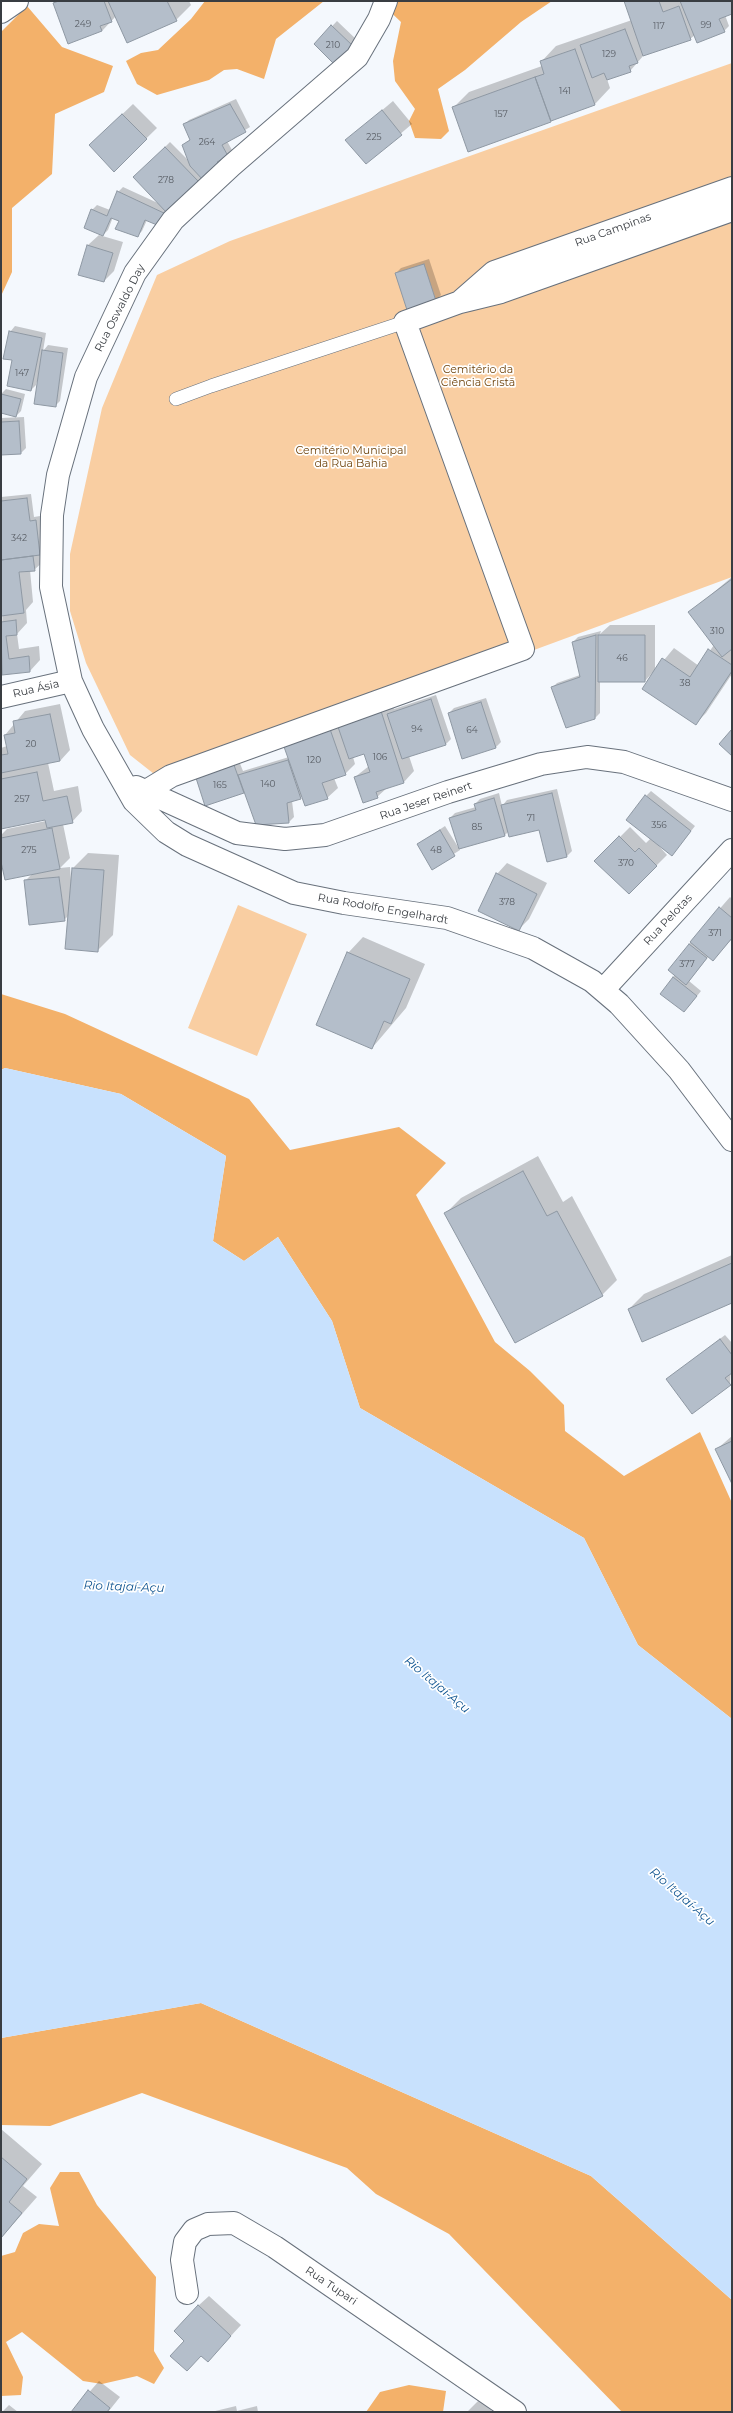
<!DOCTYPE html>
<html>
<head>
<meta charset="utf-8">
<style>
  body { margin:0 }
  #map { position:relative; width:733px; height:2413px; overflow:hidden; background:#f4f8fd; font-family:Montserrat,sans-serif }
  canvas { display:block }
  .frame { position:absolute; inset:0; border:2px solid #393d42; pointer-events:none }
</style>
</head>
<body>
<div id="map">
<canvas width="733" height="2413"></canvas>
<div class="frame"></div>
</div>
<script>
const c = document.querySelector('canvas').getContext('2d');
c.lineJoin = 'round';
function fillPath(path, color) { c.fillStyle = color; c.fill(path, 'evenodd'); }
const poly = rows => new Path2D(rows.map(r => 'M' + r).join(''));
function stroke(path, color, width, dash) { c.strokeStyle = color; c.lineWidth = width; c.lineCap = dash ? 'butt' : 'round'; c.setLineDash(dash || []); c.stroke(path); }
function drawText(font, color, halo, rows, align = 'center') {
  c.font = font + ' Montserrat,sans-serif'; c.lineWidth = 3.5; c.setLineDash([]); c.textBaseline = 'middle'; c.strokeStyle = halo; c.fillStyle = color; for (const [text, x, y, turn = 0] of rows) {
    c.save(); c.translate(x, y); c.rotate((+turn || 0) * Math.PI / 180); c.textAlign = isNaN(turn) ? turn : align; if (halo) c.strokeText(text, 0, 0); c.fillText(text, 0, 0); c.restore();
  }
}
fillPath(poly([
  [732,63,732,577,168,785,130,755,86,663,70,611,70,554,102,408,157,275,230,241],
  [238,905,307,934,257,1056,188,1028]
]), '#f9cea2');
fillPath(poly([
  [205,1,324,1,276,39,264,79,237,69,224,70,209,80,157,95,137,84,126,61,141,53,158,50,191,19],
  [379,1,552,1,521,22,465,70,438,89,449,131,441,139,415,138,409,121,415,109,395,81,393,61,401,22],
  [27,6,62,47,113,66,104,92,55,114,52,174,12,208,12,272,1,296,1,32],
  [1,994,65,1014,249,1099,290,1150,399,1127,446,1163,416,1195,495,1342,530,1371,564,1405,565,1431,624,1476,700,1432,732,1503,732,1719,638,1645,584,1538,360,1408,332,1321,278,1237,244,1261,213,1241,226,1156,121,1094,5,1068,1,1070],
  [201,2003,591,2176,732,2300,732,2412,622,2412,449,2234,376,2194,347,2168,142,2093,50,2126,1,2125,1,2038],
  [60,2172,79,2172,97,2205,156,2277,154,2351,164,2368,154,2384,137,2376,102,2384,83,2381,22,2332,6,2342,23,2377,21,2395,1,2396,1,2256,15,2252,23,2233,39,2224,59,2226,50,2188],
  [409,2385,446,2391,443,2412,366,2412,380,2392]
]), '#f3b16a');
fillPath(poly([
  [5,1068,121,1094,226,1156,213,1241,244,1261,278,1237,332,1321,360,1408,584,1538,638,1645,732,1719,732,2300,591,2176,201,2003,1,2038,1,1070]
]), '#c8e1fd');
fillPath(poly([
  [56,1,189,1,191,5,176,20,116,16,102,31,54,3],
  [625,1,732,1,732,13,725,15,729,26,724,31,695,35,690,39,644,55,630,71,607,79,610,88,595,104,469,150,453,108,469,92,542,66,541,62,556,46,632,20],
  [337,21,358,41,335,64,315,44],
  [236,99,250,127,227,141,232,150,225,160,202,178,162,219,147,220,142,231,137,236,120,220,113,217,108,230,103,235,92,210,97,205,110,210,118,192,123,187,160,204,135,177,170,142,189,161,183,145,191,139,184,125,189,120],
  [393,101,412,124,366,163,347,140],
  [133,104,157,128,114,170,90,145],
  [99,235,123,242,114,271,104,281,80,274,88,245],
  [429,259,441,295,436,300,396,273,401,268],
  [15,326,46,333,43,351,48,345,68,348,60,401,55,406,40,372,36,385,31,390,13,360,10,332],
  [6,389,25,394,21,411,16,416,1,412,1,394],
  [24,417,26,448,21,453,1,454,1,418],
  [31,494,34,517,40,516,45,560,34,570,30,570,33,602,26,610,27,623,17,634,19,649,39,646,40,660,30,671,3,674,1,497],
  [732,577,732,674,706,713,696,723,653,672,645,681,600,681,600,713,595,718,552,688,557,683,580,675,573,642,578,637,601,631,600,634,610,625,655,625,655,671,674,648,699,666,714,645,690,612],
  [436,695,451,739,446,744,409,756,414,771,404,782,388,787,377,797,355,777,369,766,365,753,353,757,355,764,345,774,334,778,338,788,327,798,302,796,292,801,294,817,289,822,244,792,206,805,197,778,239,761,243,771,289,757,285,745,391,701,394,709],
  [486,698,501,742,496,747,449,713,454,708],
  [60,704,70,750,60,761,48,763,54,791,78,786,82,811,72,822,63,824,70,858,60,868,70,867,71,880,73,868,88,853,119,855,113,935,97,951,69,915,64,920,25,881,32,874,1,857,1,835,7,829,46,821,46,818,1,828,1,748,7,746,5,735,25,711],
  [557,789,572,851,567,856,539,829,509,831,505,835,450,818,455,813,476,807,475,804,480,799,499,793,502,806,507,800],
  [651,791,695,826,677,849,653,839,667,855,629,893,596,861,630,827,646,843,651,838,646,796],
  [445,826,460,850,432,868,418,844],
  [507,863,547,883,529,919,519,929,497,874],
  [730,897,732,899,732,939,713,960,709,956,689,981,701,991,689,1006,673,978,689,944],
  [363,937,425,964,406,1008,372,1048,348,953],
  [538,1156,563,1202,572,1196,617,1280,602,1295,446,1213,461,1198],
  [732,1255,732,1302,629,1309,644,1294],
  [725,1335,732,1343,730,1385,667,1379],
  [732,1436,732,1482,717,1449],
  [1,2129,42,2164,23,2186,37,2197,1,2238],
  [209,2296,241,2325,218,2350,186,2341,198,2306],
  [99,2381,120,2397,108,2412,72,2412],
  [479,2400,493,2412,467,2412],
  [9,2405,18,2412,2,2412],
  [236,2406,237,2411,257,2406,258,2412,211,2412]
]), '#0003');
const building = poly([
  [59,1,104,1,112,22,100,26,102,31,68,44,53,3,59,1],
  [108,1,167,1,177,21,127,43,108,1],
  [624,1,659,1,663,12,679,6,691,40,643,56,624,1],
  [680,1,732,1,732,14,719,19,725,32,697,43,680,1],
  [331,25,353,46,335,65,314,44,331,25],
  [625,29,638,63,629,66,631,72,607,80,604,73,592,78,580,45,625,29],
  [575,49,595,105,551,121,535,77,544,74,540,61,575,49],
  [535,77,551,122,468,152,452,107,535,77],
  [230,104,246,132,222,145,228,156,217,162,221,166,204,181,190,166,182,145,190,140,183,124,230,104],
  [382,110,402,135,366,164,345,140,382,110],
  [122,114,147,139,114,172,89,145,122,114],
  [165,147,199,182,167,213,133,177,165,147],
  [117,191,166,214,157,225,145,220,138,237,115,229,119,221,111,218,103,236,84,228,91,209,107,216,117,191],
  [87,245,113,253,104,282,78,275,87,245],
  [424,264,436,301,407,310,395,273,424,264],
  [9,331,42,338,31,391,7,386,12,360,3,359,9,331],
  [42,350,63,353,56,407,34,404,42,350],
  [1,394,21,399,16,417,1,413,1,394],
  [19,421,21,454,1,455,1,422,19,421],
  [27,498,30,521,36,520,40,555,1,560,1,501,27,498],
  [33,556,35,571,19,572,24,613,1,616,1,560,33,556],
  [732,579,732,649,722,657,688,612,732,579],
  [16,620,17,635,6,636,9,659,29,656,30,672,2,675,1,622,16,620],
  [596,635,595,719,566,728,551,687,580,677,572,642,596,635],
  [598,635,645,635,645,682,598,682,598,635],
  [708,649,732,665,732,671,696,725,642,689,662,658,690,677,708,649],
  [431,699,446,745,402,759,387,714,431,699],
  [481,702,496,748,462,759,448,713,481,702],
  [381,711,404,783,376,792,378,798,363,803,354,777,370,772,364,754,349,759,337,724,381,711],
  [50,714,60,761,1,773,1,755,8,754,4,735,15,733,13,721,50,714],
  [330,729,346,775,322,783,328,799,305,806,283,744,330,729],
  [732,729,732,756,719,744,732,729],
  [288,760,301,799,287,803,289,823,256,825,238,775,288,760],
  [234,765,244,793,205,806,196,778,234,765],
  [37,772,43,801,67,796,73,823,47,828,45,820,1,829,1,779,37,772],
  [552,793,567,857,547,862,539,830,509,837,501,805,552,793],
  [645,795,691,831,672,856,626,820,645,795],
  [494,798,505,836,459,849,449,818,476,810,474,804,494,798],
  [52,828,60,869,5,880,1,862,1,838,52,828],
  [440,830,455,856,432,870,417,844,440,830],
  [619,836,635,852,639,848,657,866,629,894,594,861,619,836],
  [72,868,104,870,98,952,65,949,72,868],
  [496,873,537,894,519,931,478,911,496,873],
  [59,877,65,921,29,925,24,880,59,877],
  [719,907,732,918,732,938,713,961,690,942,719,907],
  [689,944,707,958,686,985,668,970,689,944],
  [347,952,410,979,391,1024,384,1021,372,1049,316,1025,347,952],
  [673,977,697,996,684,1012,660,994,673,977],
  [523,1171,547,1216,557,1211,603,1296,515,1343,444,1213,523,1171],
  [732,1263,732,1303,642,1342,628,1309,732,1263],
  [720,1339,732,1355,732,1373,725,1378,731,1385,692,1414,666,1379,720,1339],
  [732,1441,732,1484,715,1449,732,1441],
  [1,2157,27,2179,9,2202,22,2213,1,2238,1,2157],
  [198,2305,231,2336,208,2362,201,2356,187,2371,170,2356,184,2341,174,2331,198,2305],
  [88,2390,110,2408,107,2412,71,2412,88,2390]
]);
fillPath(building, '#b4beca');
stroke(building, '#8e98a3', 1);
const service = poly([
  [176,399,211,386,405,322]
]);
const minor = poly([
  [386,1,379,19,357,57,231,166,173,220,135,273,86,377,58,475,52,515,51,587,71,681,93,729,134,801,166,832,187,845,294,893,344,903,447,918,533,948,592,981,619,1004,679,1070,732,1140],
  [1,12,17,1],
  [462,300,494,272,732,188],
  [1,697,71,681],
  [136,787,237,833,285,839,325,835,448,792,541,764,587,757,624,762,732,800],
  [148,790,171,776,523,649,405,322,460,302,501,292,732,210],
  [603,990,732,850],
  [187,2293,182,2260,185,2242,194,2230,208,2224,234,2223,275,2247,515,2412]
]);
stroke(service, '#68717c', 14);
stroke(minor, '#68717c', 24);
stroke(service, '#fff', 13);
stroke(minor, '#fff', 22);
drawText('9px', '#585d64', null, [
  ["249",83,24],
  ["99",706,25],
  ["117",659,26],
  ["210",333,45],
  ["129",609,54],
  ["141",565,91],
  ["157",501,114],
  ["225",374,137],
  ["264",207,142],
  ["278",166,180],
  ["147",22,373],
  ["342",19,538],
  ["310",717,631],
  ["46",622,658],
  ["38",685,683],
  ["94",417,729],
  ["64",472,730],
  ["20",31,744],
  ["106",380,757],
  ["120",314,760],
  ["140",268,784],
  ["165",220,785],
  ["257",22,799],
  ["71",531,818],
  ["356",659,825],
  ["85",477,827],
  ["275",29,850],
  ["48",436,850],
  ["370",626,863],
  ["378",507,902],
  ["371",715,933],
  ["377",687,964]
]);
drawText('11px', '#393d42', '#fff', [
  ["Rua Campinas",613,230,-20],
  ["Rua Oswaldo Day",120,308,-63],
  ["Rua Ásia",36,689,-13],
  ["Rua Jeser Reinert",426,801,-19],
  ["Rua Rodolfo Engelhardt",383,909,10],
  ["Rua Pelotas",668,920,-47],
  ["Rua Tupari",331,2286,34]
]);
drawText('11px', '#70450e', '#fff', [
  ["Cemitério da",478,370],
  ["Ciência Cristã",478,383],
  ["Cemitério Municipal",351,451],
  ["da Rua Bahia",351,464]
]);
drawText('italic 12px', '#0f5490', '#fff', [
  ["Rio Itajaí-Açu",124,1587,2],
  ["Rio Itajaí-Açu",437,1685,40],
  ["Rio Itajaí-Açu",682,1897,41]
]);
</script>
</body>
</html>
